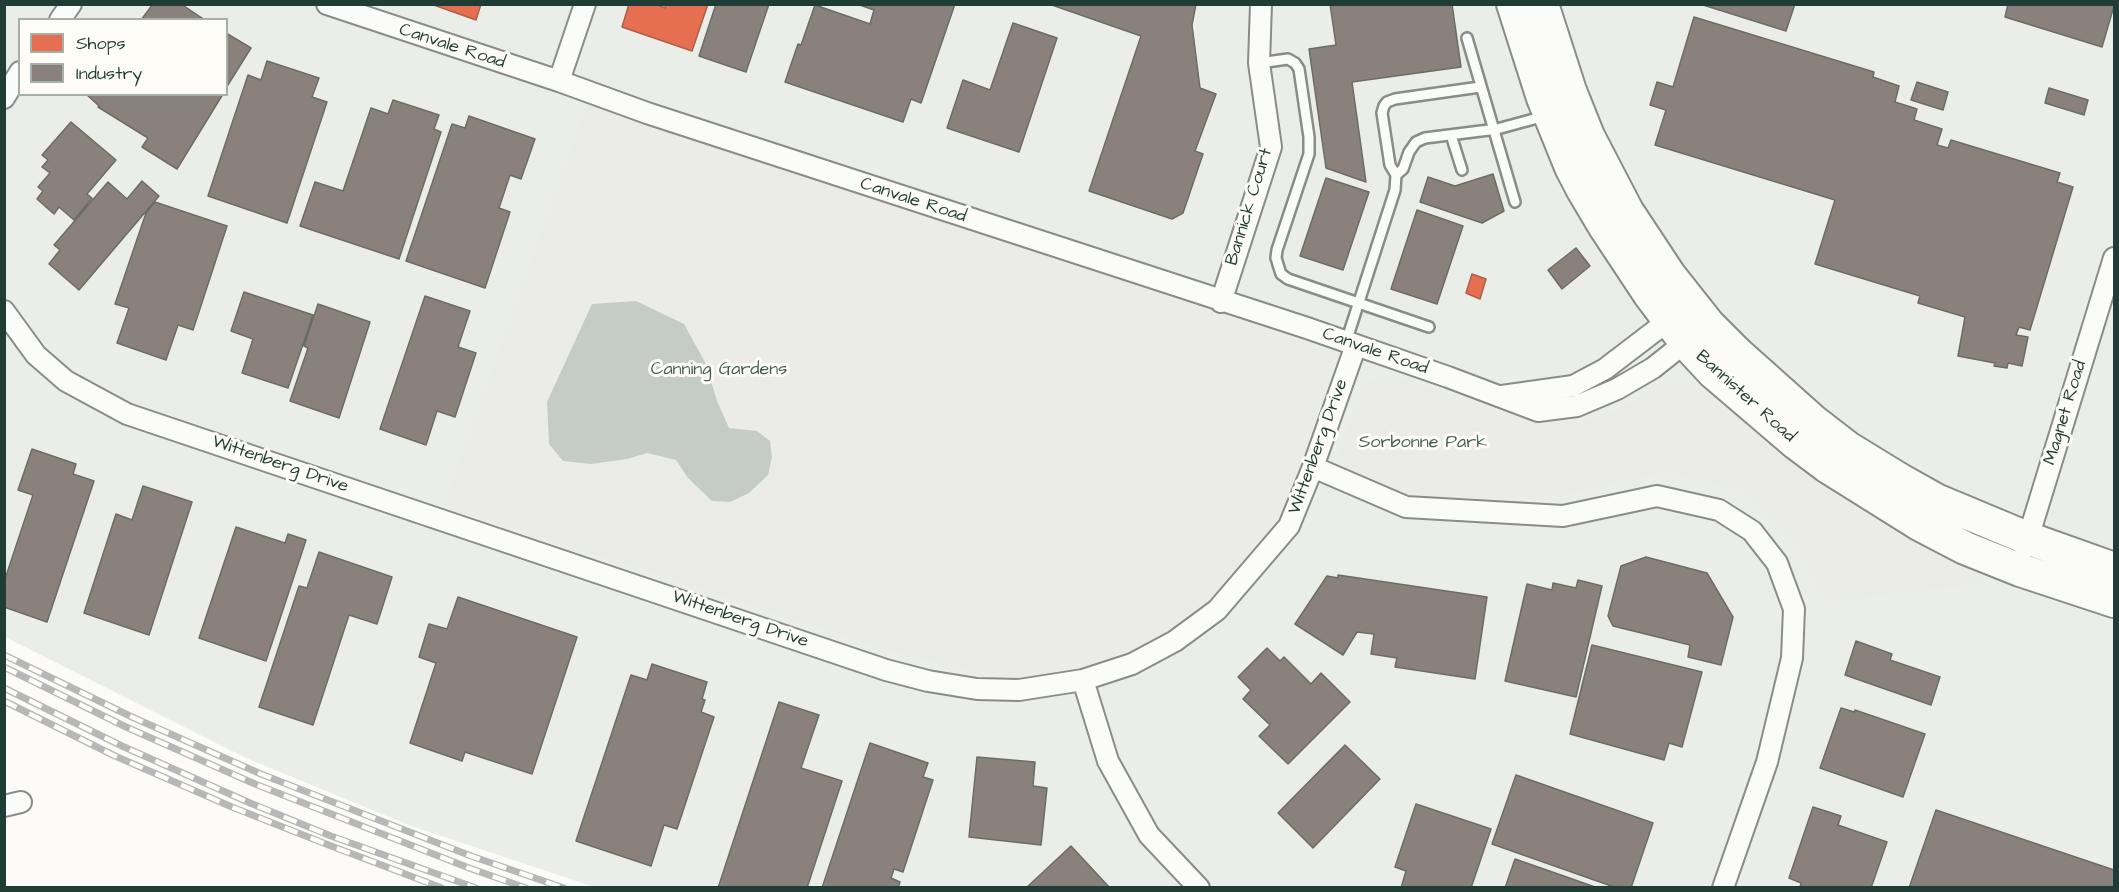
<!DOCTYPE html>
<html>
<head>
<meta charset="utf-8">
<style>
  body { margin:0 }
  #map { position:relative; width:2119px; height:892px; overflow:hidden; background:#fcfbf8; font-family:"Architects Daughter",sans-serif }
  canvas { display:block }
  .frame { position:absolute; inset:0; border:6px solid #1f3d34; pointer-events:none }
  .legend { position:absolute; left:18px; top:18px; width:210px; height:78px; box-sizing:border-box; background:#fdfcf7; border:2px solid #a4b0a9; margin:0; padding:8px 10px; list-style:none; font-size:18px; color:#1f3d34 }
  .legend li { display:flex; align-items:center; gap:12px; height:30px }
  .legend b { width:30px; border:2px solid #a4b0a9 }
</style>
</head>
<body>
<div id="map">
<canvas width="2119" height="892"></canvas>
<div class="frame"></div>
<ul class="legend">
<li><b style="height:16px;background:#e76f51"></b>Shops</li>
<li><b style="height:16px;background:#8a817c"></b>Industry</li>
</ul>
</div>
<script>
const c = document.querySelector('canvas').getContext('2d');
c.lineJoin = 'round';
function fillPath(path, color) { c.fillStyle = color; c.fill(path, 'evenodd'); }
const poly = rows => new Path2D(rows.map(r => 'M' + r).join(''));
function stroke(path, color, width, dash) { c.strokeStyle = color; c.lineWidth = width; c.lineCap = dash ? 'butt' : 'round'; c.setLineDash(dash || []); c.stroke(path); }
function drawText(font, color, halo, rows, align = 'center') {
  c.font = font + ' "Architects Daughter",sans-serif'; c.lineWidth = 6; c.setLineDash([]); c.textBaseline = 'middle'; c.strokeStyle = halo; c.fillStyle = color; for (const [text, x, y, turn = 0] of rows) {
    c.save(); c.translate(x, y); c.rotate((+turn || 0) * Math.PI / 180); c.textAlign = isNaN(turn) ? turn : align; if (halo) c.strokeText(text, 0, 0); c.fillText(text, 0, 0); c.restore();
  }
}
fillPath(poly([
  [4,5,2114,5,2114,887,594,887,411,826,246,758,5,637],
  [20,20,226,20,226,94,20,94]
]), '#ebede8');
fillPath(poly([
  [588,102,1337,352,1302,461,1278,519,1214,607,1129,657,1029,679,979,672,890,651,444,505],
  [1379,377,1394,377,1538,425,1604,417,1664,384,1695,385,1770,449,1835,495,1921,548,1987,583,1824,602,1799,548,1739,490,1666,472,1544,499,1414,497,1351,470,1339,454,1363,385]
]), '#ebece8');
fillPath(poly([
  [636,301,684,324,706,364,717,401,729,428,757,431,770,441,772,457,768,475,749,493,730,502,712,501,688,478,676,460,647,453,627,459,591,464,563,461,549,444,547,402,592,304]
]), '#c5ccc6');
const shops = poly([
  [431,4,481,4,476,20,431,4],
  [629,4,656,4,665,8,666,4,708,4,692,51,622,27,629,4],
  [1472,274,1486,279,1480,299,1466,293,1472,274]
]);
fillPath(shops, '#e76f51');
stroke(shops, '#ab6048', 1.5);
const industry = poly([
  [153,4,181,4,205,20,141,20,153,4],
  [716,4,769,4,746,72,699,56,716,4],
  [857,4,955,4,921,103,911,99,903,122,785,82,798,44,801,45,815,5,870,24,874,10,857,4],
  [1049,4,1196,4,1192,25,1200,88,1216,94,1195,151,1203,154,1183,213,1172,219,1089,191,1141,36,1049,4],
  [1330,4,1452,4,1461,67,1352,82,1366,182,1326,168,1309,49,1336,45,1330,4],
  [1700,4,1795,4,1786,31,1700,4],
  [2008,4,2114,4,2114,6,2102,47,2005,17,2008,4],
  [1694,17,1874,72,1873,77,1899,86,1895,102,1917,109,1914,120,1942,129,1937,145,1948,148,1951,140,2060,173,2057,182,2073,187,2030,330,2019,327,2016,335,2028,337,2022,366,2008,363,2007,368,1994,366,1995,363,1958,356,1965,317,1918,303,1920,296,1815,264,1835,200,1655,145,1666,110,1650,105,1657,82,1673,87,1694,17],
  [1013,23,1057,38,1019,152,947,128,963,80,990,90,1013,23],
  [226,33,251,48,226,88,226,33],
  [267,61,319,78,312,97,327,102,287,223,208,196,248,75,261,80,267,61],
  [1917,82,1948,92,1943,110,1911,100,1917,82],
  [2049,88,2088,100,2084,115,2045,103,2049,88],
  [86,94,223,94,177,169,142,147,148,138,98,107,99,106,86,94],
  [393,100,439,115,434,129,441,132,399,259,300,226,315,182,343,191,371,108,388,114,393,100],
  [469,116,535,139,521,179,510,175,499,208,510,212,485,288,406,261,452,124,465,128,469,116],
  [71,122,116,160,87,194,92,198,74,220,59,207,54,214,37,199,43,191,38,187,50,173,42,167,48,160,42,155,71,122],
  [1493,174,1504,211,1482,223,1420,202,1428,177,1455,186,1493,174],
  [1326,178,1369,192,1343,270,1300,256,1326,178],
  [142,181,159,196,79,290,49,264,60,250,54,245,108,182,127,199,142,181],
  [155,202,227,226,193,330,178,325,166,360,117,343,129,308,115,304,146,213,155,202],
  [1417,210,1463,226,1437,304,1391,289,1417,210],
  [1576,248,1590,266,1562,289,1548,270,1576,248],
  [244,292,313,315,288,388,242,373,253,339,231,331,244,292],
  [425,296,470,311,458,347,476,353,455,417,437,411,426,445,380,429,425,296],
  [318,304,370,322,339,418,290,401,308,348,304,346,318,304],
  [32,449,76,464,73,474,94,481,47,622,4,607,4,582,33,495,18,490,32,449],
  [143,486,192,502,149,635,84,613,116,514,132,520,143,486],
  [236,527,285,543,288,534,306,540,266,661,199,638,236,527],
  [319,552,392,577,377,624,349,615,313,725,259,707,299,586,307,588,319,552],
  [1646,557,1707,573,1733,617,1721,665,1688,657,1690,645,1613,626,1608,616,1621,566,1646,557],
  [1338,575,1487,597,1475,679,1395,667,1397,658,1371,654,1374,634,1357,632,1343,655,1295,624,1327,576,1338,578,1338,575],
  [1578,580,1602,586,1576,697,1505,681,1527,584,1552,590,1553,583,1576,588,1578,580],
  [458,597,577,637,532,774,465,752,462,761,410,743,436,663,419,657,429,624,447,629,458,597],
  [1856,641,1892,654,1890,660,1940,677,1931,705,1845,675,1856,641],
  [1592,645,1702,672,1682,747,1669,743,1664,760,1570,734,1592,645],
  [1267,648,1280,661,1284,657,1311,684,1321,673,1350,702,1288,764,1259,736,1270,725,1243,699,1251,690,1238,677,1267,648],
  [652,664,707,682,702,699,705,700,701,712,714,717,677,829,664,825,651,866,576,841,631,675,647,680,652,664],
  [779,702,819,715,801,768,842,781,807,888,718,888,779,702],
  [1841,708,1854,712,1855,710,1925,734,1903,797,1820,768,1841,708],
  [870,743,928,763,923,777,933,780,903,872,894,869,891,878,900,882,898,888,822,888,870,743],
  [1345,745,1380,779,1313,848,1278,813,1345,745],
  [977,757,1035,762,1033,786,1047,788,1041,845,969,837,977,757],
  [1516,775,1653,823,1631,888,1617,888,1492,844,1516,775],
  [1416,804,1491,829,1471,888,1401,888,1406,871,1395,867,1416,804],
  [1813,807,1841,816,1838,825,1887,842,1871,888,1800,888,1801,883,1789,878,1813,807],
  [1936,810,2114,870,2114,888,1909,888,1936,810],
  [1071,846,1110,888,1026,888,1071,846],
  [1515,859,1598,888,1505,888,1515,859]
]);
fillPath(industry, '#8a817c');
stroke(industry, '#6a6d66', 1.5);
const service = poly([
  [1467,38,1515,202],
  [1259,63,1288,59,1295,63,1299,69,1309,137,1309,154,1277,250,1276,258,1281,274,1288,279,1429,327],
  [1451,135,1462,170],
  [1396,175,1390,165,1382,113,1384,106,1387,102,1395,99,1480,87],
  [1346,342,1395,190,1396,175,1403,169,1409,152,1416,142,1425,138,1497,129,1545,116]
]);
const minor = poly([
  [327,4,559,81,647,113,1307,328,1448,377,1538,411,1577,406,1617,389,1653,368,1692,337],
  [60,20,71,4],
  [559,81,585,4],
  [4,98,20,72],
  [1221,302,1271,147,1259,63,1261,4],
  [4,311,36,355,66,381,127,414,886,670,928,681,977,689,1019,690,1083,680,1132,664,1175,641,1217,610,1289,526,1313,467,1356,345],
  [1502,396,1573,386,1605,369,1677,314],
  [1313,467,1406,507,1563,516,1657,496,1719,510,1752,531,1777,563,1794,609,1792,658,1767,762,1723,888],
  [2025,548,2114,258],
  [1083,680,1108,761,1149,835,1199,888],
  [4,806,21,802]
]);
const primary = poly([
  [1513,4,1543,98,1571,167,1583,190,1605,227,1650,295,1686,343,1713,372,1796,443,1828,467,1919,524,1965,548,2020,570,2114,601],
  [1542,4,1570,91,1588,136,1627,211,1670,276,1708,324,1738,354,1813,421,1848,448,1902,481,1936,500,2027,538,2114,569]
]);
stroke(service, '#888d8a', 14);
stroke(minor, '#888d8a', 24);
stroke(primary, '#888d8a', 36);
stroke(service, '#fbfbf9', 9);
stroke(minor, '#fbfbf9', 20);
stroke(primary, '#fbfbf9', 32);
const rail = poly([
  [4,655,132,717,261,774,471,856,564,888],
  [4,667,126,727,255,784,469,868,526,888],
  [4,688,122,746,250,803,331,836,476,888],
  [4,701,115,756,232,807,326,844,442,888]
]);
stroke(rail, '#b5b8b6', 7);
stroke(rail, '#fdfcf7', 4.5, [14]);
drawText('18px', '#1f3d34', '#fdfcf7', [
  ["Canvale Road",452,47,18],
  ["Canvale Road",913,201,18],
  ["Bannick Court",1250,207,-73],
  ["Canvale Road",1375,352,19],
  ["Bannister Road",1745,397,42],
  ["Magnet Road",2066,413,-73],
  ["Wittenberg Drive",1319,447,-70],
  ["Wittenberg Drive",280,465,19],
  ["Wittenberg Drive",740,620,19]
]);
drawText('18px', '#455e55', '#fdfcf7', [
  ["Canning Gardens",719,370],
  ["Sorbonne Park",1423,443]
]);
</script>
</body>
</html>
